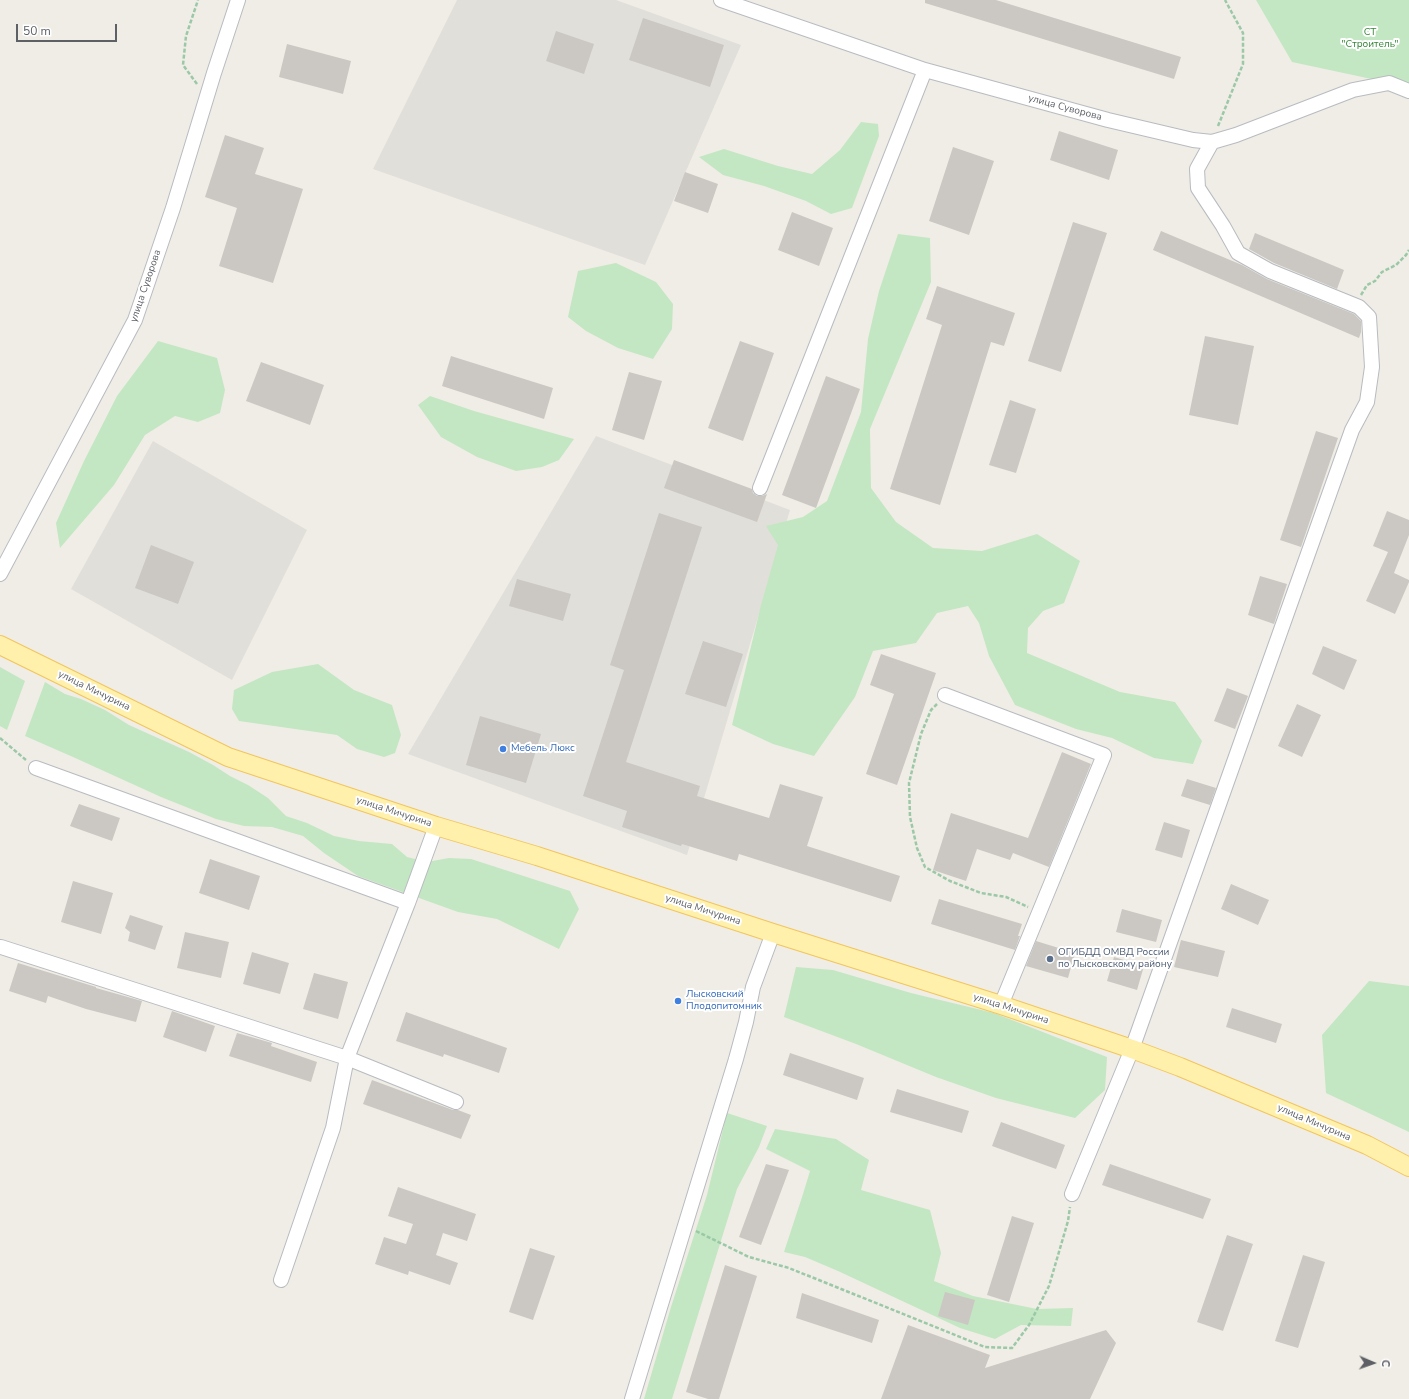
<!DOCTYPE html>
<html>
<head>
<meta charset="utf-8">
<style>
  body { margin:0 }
  #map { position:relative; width:1409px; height:1399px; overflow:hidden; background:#f0ede6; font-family:"Nunito Sans",sans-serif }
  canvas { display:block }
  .north { position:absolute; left:1353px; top:1343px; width:40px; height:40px; -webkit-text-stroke:3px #fff; paint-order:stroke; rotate:92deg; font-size:11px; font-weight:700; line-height:16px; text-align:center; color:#5d6166 }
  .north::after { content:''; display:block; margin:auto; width:14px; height:18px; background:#5d6166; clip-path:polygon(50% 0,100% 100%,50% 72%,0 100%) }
  .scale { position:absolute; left:16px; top:24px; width:101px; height:18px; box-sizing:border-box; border:2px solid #5d6166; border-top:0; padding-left:5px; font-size:12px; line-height:14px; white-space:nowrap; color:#5d6166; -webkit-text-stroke:3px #fff; paint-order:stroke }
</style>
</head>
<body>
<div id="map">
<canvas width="1409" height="1399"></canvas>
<div class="north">С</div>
<div class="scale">50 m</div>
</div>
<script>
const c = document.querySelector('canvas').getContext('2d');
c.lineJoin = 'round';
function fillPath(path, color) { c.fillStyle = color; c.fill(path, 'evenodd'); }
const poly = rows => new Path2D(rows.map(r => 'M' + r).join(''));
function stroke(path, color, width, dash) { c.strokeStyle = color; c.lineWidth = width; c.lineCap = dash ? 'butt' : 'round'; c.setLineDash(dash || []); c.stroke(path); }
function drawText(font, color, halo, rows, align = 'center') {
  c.font = font + ' "Nunito Sans",sans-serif'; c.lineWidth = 4; c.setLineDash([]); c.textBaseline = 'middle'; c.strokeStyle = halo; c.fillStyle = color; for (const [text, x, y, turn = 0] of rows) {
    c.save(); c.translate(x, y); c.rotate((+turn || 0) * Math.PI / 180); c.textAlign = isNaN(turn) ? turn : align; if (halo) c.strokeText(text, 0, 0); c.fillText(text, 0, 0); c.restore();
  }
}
fillPath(poly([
  [457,0,616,0,741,45,645,265,373,169],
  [596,436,790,510,687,855,408,754],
  [153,441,307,530,232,680,71,589]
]), '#e1dfda');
fillPath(poly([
  [1256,0,1409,0,1409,87,1292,62],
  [861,122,878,124,879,136,852,208,831,214,806,201,764,186,723,175,699,157,724,149,778,166,812,174,840,150],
  [898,234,930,238,931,282,870,429,871,488,896,522,933,548,982,551,1037,534,1080,561,1064,603,1043,611,1028,628,1027,653,1120,692,1175,702,1202,741,1193,764,1154,758,1112,738,1076,729,1015,705,989,656,979,623,968,606,937,613,916,643,873,651,855,697,814,756,773,744,732,725,761,605,778,545,766,526,803,517,827,501,861,412,868,339,879,291],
  [616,263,656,282,673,304,672,329,653,359,618,348,586,331,568,317,578,271],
  [158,341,217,358,225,390,220,413,198,422,175,416,145,435,114,485,60,548,56,523,84,461,117,396],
  [430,396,474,411,574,439,559,460,542,467,516,471,477,457,441,437,418,405],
  [318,664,354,690,392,705,401,735,395,753,384,757,357,749,337,735,239,721,232,709,234,690,272,672],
  [0,667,25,681,7,730,0,726],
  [45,682,65,694,81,699,105,710,129,725,189,752,213,765,230,776,248,785,268,798,286,816,307,823,334,836,359,841,392,844,407,857,427,862,449,858,471,859,570,891,579,909,559,949,497,919,458,912,358,876,324,853,303,836,272,827,244,826,216,819,161,797,73,757,25,736],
  [796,967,833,970,911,993,994,1013,1107,1057,1105,1090,1075,1118,996,1098,936,1077,856,1044,784,1017],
  [1369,981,1409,986,1409,1132,1326,1093,1322,1035],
  [727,1113,767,1126,759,1147,737,1189,672,1399,644,1399,671,1307,707,1195],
  [775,1129,836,1139,869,1160,861,1190,930,1210,941,1253,934,1281,973,1296,1037,1309,1073,1308,1071,1326,1021,1325,995,1339,960,1328,838,1271,805,1257,784,1252,803,1194,810,1171,766,1149]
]), '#c3e7c2');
fillPath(poly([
  [925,0,996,0,1181,57,1174,79,925,3],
  [643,18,724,45,710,87,629,60],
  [556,31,594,44,584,74,546,61],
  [287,44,351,61,343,94,279,77],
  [1059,131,1118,150,1109,180,1050,160],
  [225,135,264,148,255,174,303,189,273,283,219,266,237,208,205,197],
  [953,147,994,161,969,235,929,221],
  [685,172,718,184,708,213,674,201],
  [792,212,833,228,819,266,778,250],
  [1073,222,1107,233,1061,372,1028,361],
  [1161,231,1242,265,1267,279,1354,314,1361,321,1361,332,1359,338,1153,250],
  [1255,233,1344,270,1337,289,1274,263,1249,249],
  [937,286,1015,313,1004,346,991,342,940,505,890,489,942,325,926,319],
  [1205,336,1254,346,1238,425,1189,415],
  [740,341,774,353,743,441,708,428],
  [451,356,553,388,544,419,442,386],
  [261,362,324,385,310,425,246,401],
  [629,372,662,381,644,440,612,430],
  [826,376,860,389,816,508,782,495],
  [1010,400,1036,409,1016,473,989,465],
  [1316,431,1338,438,1301,547,1280,540],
  [674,460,752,489,753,493,757,496,762,496,767,494,757,522,664,488],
  [1387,511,1409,520,1409,535,1394,573,1409,580,1409,582,1395,614,1366,601,1388,552,1373,546],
  [659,513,702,527,626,762,700,786,697,796,769,818,780,784,823,797,807,846,900,876,891,902,739,854,737,861,682,844,681,846,622,827,627,811,583,796,624,670,610,665],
  [151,545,194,562,178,604,135,588],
  [1260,576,1287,584,1274,624,1248,615],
  [517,579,571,594,563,621,509,606],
  [703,641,743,654,726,707,685,694],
  [1323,646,1357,660,1344,690,1312,674],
  [881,654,936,673,897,785,866,774,894,694,870,685],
  [1227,688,1248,696,1235,729,1214,721],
  [1297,704,1321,715,1302,757,1278,746],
  [480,716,541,734,526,783,466,765],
  [1062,752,1091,764,1049,867,1013,853,1010,860,977,849,966,881,933,870,951,813,1028,838],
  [1187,779,1216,788,1210,805,1181,796],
  [79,804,120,818,112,841,70,826],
  [1164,822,1190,830,1182,858,1155,850],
  [210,859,260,876,249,910,199,893],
  [73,881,113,893,101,934,61,922],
  [1231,884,1269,900,1258,925,1221,909],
  [939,899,1022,924,1018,936,1020,936,1015,950,931,924],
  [1122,909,1162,920,1156,942,1116,932],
  [130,915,163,926,155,950,128,941,130,932,125,928],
  [185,932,229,942,221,978,177,968],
  [1181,940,1225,951,1218,977,1174,967],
  [1036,941,1075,953,1068,978,1026,966],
  [252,952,289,963,280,994,243,984],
  [1114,957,1144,966,1137,990,1107,981],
  [18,963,96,987,96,988,142,1001,136,1022,86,1009,48,996,46,1003,9,991],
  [314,973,348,982,338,1019,303,1009],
  [1232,1008,1282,1024,1276,1043,1226,1027],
  [172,1011,215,1026,206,1052,163,1037],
  [406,1012,507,1048,499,1073,444,1054,443,1057,396,1041],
  [237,1033,272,1043,271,1046,317,1062,311,1082,229,1056],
  [790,1053,864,1078,857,1100,783,1075],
  [372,1080,453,1110,458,1110,471,1115,461,1139,363,1104],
  [897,1089,969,1111,962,1133,890,1112],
  [1001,1122,1065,1145,1056,1169,992,1146],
  [766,1164,789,1170,761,1245,739,1237],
  [1110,1164,1211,1199,1203,1219,1102,1185],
  [398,1187,476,1214,467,1241,443,1233,436,1255,458,1263,450,1285,409,1271,408,1275,375,1264,384,1237,406,1244,413,1224,388,1216],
  [1012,1216,1034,1223,1009,1302,987,1295],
  [1227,1235,1253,1244,1223,1331,1197,1322],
  [530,1248,555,1256,533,1320,509,1312],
  [1303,1255,1325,1262,1298,1348,1275,1341],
  [725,1265,757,1276,719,1399,708,1399,686,1392],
  [945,1292,975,1300,968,1325,938,1316],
  [802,1293,879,1320,872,1343,796,1318],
  [908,1325,990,1355,985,1368,1106,1330,1116,1343,1090,1399,881,1399]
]), '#cbc8c3');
const minor = poly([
  [721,0,925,70,1108,120,1193,140,1212,142,1236,135,1353,90,1389,83,1409,91],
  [760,488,925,70],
  [0,574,135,320,173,208,214,73,238,0],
  [945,695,1104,755,1001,1005],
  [36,768,408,903],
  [1,947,347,1058,456,1102],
  [1072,1194,1132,1049,1352,430,1367,402,1372,367,1369,317,1359,307,1270,271,1238,253,1223,226,1198,188,1197,169,1212,142],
  [281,1280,333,1128,347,1058,408,903,436,826],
  [632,1399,736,1059,746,1022,753,987,773,933]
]);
const major = poly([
  [0,645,228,757,436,826,537,856,773,933,1001,1005,1132,1049,1180,1067,1367,1145,1409,1167]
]);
stroke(minor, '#b8bbc0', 16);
stroke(major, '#f2c55c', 20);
stroke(poly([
  [197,84,183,65,186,36,198,0],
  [1218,126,1243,64,1243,33,1225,0],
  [1361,295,1367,285,1375,281,1382,272,1396,265,1406,255,1409,250],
  [937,704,931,710,921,734,909,783,910,817,917,848,925,867,950,881,981,893,1006,897,1028,907],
  [0,738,26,760],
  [696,1231,749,1257,789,1268,985,1347,1012,1348,1029,1325,1049,1286,1068,1221,1070,1207]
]), '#9bc8a7', 2.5, [4, 2]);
stroke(minor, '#fff', 14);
stroke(major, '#fff0ac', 18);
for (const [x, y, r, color] of [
  [503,749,4,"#3f7fe0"],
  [1050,959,4,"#5c6f8a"],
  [678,1001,4,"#3f7fe0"]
]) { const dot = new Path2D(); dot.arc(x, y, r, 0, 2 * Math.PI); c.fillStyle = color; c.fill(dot); stroke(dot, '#fff', 1.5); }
drawText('10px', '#358637', '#fff', [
  ["СТ",1370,33],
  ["\"Строитель\"",1370,45]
]);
drawText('10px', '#5d6166', '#fff', [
  ["улица Суворова",1065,108,15],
  ["улица Суворова",146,286,-71],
  ["улица Мичурина",94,691,26],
  ["улица Мичурина",394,812,18],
  ["улица Мичурина",703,910,18],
  ["улица Мичурина",1011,1009,18],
  ["улица Мичурина",1314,1123,23]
]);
drawText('10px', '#366cbe', '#fff', [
  ["Мебель Люкс",511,749],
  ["Лысковский",686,995],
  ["Плодопитомник",686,1007]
], 'left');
drawText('10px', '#4e5e75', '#fff', [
  ["ОГИБДД ОМВД России",1058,953],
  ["по Лысковскому району",1058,965]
], 'left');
</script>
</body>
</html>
